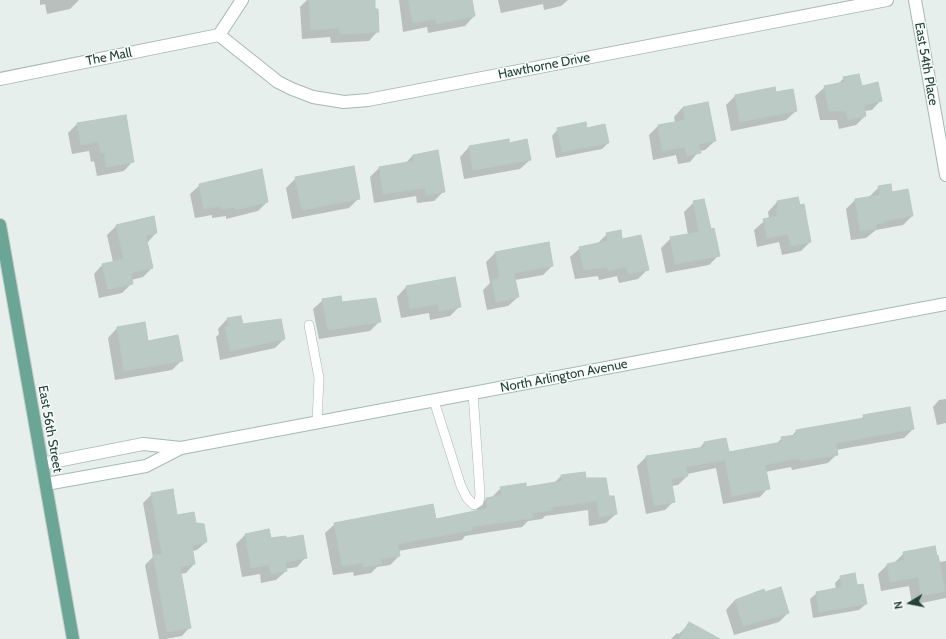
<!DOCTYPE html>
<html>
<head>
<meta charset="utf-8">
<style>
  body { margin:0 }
  #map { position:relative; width:946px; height:639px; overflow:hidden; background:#e6efeb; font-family:Cabin,sans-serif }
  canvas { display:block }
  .north { position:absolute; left:890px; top:583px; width:40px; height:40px; -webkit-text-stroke:3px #f7fbf9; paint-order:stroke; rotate:260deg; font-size:11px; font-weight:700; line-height:16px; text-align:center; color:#24423a }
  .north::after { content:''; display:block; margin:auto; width:14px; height:18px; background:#24423a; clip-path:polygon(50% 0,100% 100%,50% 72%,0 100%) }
</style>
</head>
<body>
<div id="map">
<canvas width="946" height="639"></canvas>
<div class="north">N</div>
</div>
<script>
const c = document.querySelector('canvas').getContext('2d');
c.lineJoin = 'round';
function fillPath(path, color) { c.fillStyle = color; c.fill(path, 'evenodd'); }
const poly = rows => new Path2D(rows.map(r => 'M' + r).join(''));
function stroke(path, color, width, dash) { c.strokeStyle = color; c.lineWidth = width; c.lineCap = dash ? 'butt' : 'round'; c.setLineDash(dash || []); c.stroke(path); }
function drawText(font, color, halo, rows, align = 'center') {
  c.font = font + ' Cabin,sans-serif'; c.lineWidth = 3; c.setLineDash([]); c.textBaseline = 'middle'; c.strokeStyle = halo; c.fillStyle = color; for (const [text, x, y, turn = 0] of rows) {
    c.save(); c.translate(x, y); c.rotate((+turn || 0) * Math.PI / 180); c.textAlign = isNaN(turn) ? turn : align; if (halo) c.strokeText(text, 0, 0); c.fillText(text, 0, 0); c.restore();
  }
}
fillPath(poly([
  [40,0,79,0,70,9,47,14,45,4,40,5],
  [307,0,374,0,378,31,369,41,331,43,330,37,302,39,300,7],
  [399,0,471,0,474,16,465,26,428,33,427,27,403,32],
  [498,0,568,0,561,6,544,10,543,4,501,13],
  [844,78,881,100,872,110,864,111,865,116,856,125,839,129,837,120,820,120,815,96,825,87,838,84],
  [776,93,796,111,786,120,731,131,726,105,735,96],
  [683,107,715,141,705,150,699,151,690,162,678,164,676,155,653,160,649,135,658,126,675,123,674,117],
  [78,123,133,161,124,171,97,176,94,161,91,162,89,151,72,154,68,133],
  [558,129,586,129,608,143,602,149,556,158,552,136],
  [508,144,530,160,520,169,464,179,460,157,469,147],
  [413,155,444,191,434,201,417,203,416,196,374,203,370,177,379,168,405,164],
  [296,178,359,198,349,208,292,219,286,188],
  [200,185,267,202,258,211,226,219,226,216,212,218,212,215,195,218,190,194],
  [879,187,891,193,912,216,903,225,876,230,866,238,851,240,846,209,855,200,869,197],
  [694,202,710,230,718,256,709,265,666,273,661,248,671,238,688,235,684,212],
  [777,202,810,242,801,251,782,255,779,242,757,247,754,230,769,217,768,212],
  [117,225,156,233,147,243,152,268,143,277,131,280,132,283,122,293,99,298,94,274,103,264,113,262,107,235],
  [607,234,622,240,647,270,638,279,619,283,617,276,599,280,598,276,575,279,570,257,580,248,597,244],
  [548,243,552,266,543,275,515,280,518,297,508,306,487,310,483,290,490,283,486,262,495,253],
  [454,278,459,307,450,316,430,320,429,313,401,318,397,297,406,287],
  [323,300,341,304,379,322,370,331,319,339,313,309],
  [227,319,242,325,284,339,275,348,220,360,216,337,219,334,218,329],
  [144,323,147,342,182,360,172,370,115,380,108,338,117,328],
  [946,399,946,423,937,425,933,407,939,400],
  [864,416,913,429,904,438,836,450,837,454,828,463,792,470,791,467,765,472,768,488,760,497,723,504,716,468,687,474,687,476,678,485,671,486,674,501,665,510,646,514,637,466,646,457,699,449,704,443,728,453,776,444,782,438,791,437,796,431,860,420],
  [561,476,586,479,608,498,616,514,606,523,589,526,588,510,545,516,542,519,528,521,522,527,465,536,462,540,398,551,399,556,390,565,377,567,371,573,354,576,353,572,333,575,325,533,335,524,435,520,477,512,477,508,486,499,491,498,501,488,525,488,554,483],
  [152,494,176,516,195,524,206,542,197,550,192,551,194,564,186,573,180,574,190,627,182,636,165,639,159,639,145,565,153,557,143,503],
  [245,535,270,539,285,539,306,557,297,567,285,569,286,571,276,580,261,583,260,574,242,577,236,544],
  [904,553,939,562,946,561,946,598,912,605,909,586,881,591,878,574,887,565,894,563],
  [841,577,856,586,866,604,859,610,813,618,810,599,817,593,836,589,835,583],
  [735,600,788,613,779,622,734,635,726,610],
  [690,623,712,639,671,639,677,633,679,634]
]), '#0003');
const building = poly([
  [309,0,375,0,375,9,378,9,379,32,340,34,339,28,311,30,309,0],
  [408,0,472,0,475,16,437,24,436,19,413,23,408,0],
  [859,74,862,86,878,82,882,101,864,105,866,116,848,120,846,111,829,111,824,86,844,82,843,77,859,74],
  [775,87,776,92,793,89,797,111,740,122,735,95,775,87],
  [708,102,716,141,699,144,701,153,687,156,685,147,662,151,658,125,685,120,683,107,708,102],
  [126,115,134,162,106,167,104,152,101,153,98,142,81,145,77,123,126,115],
  [586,122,587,128,605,124,609,143,562,152,557,128,586,122],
  [509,139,509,143,527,139,531,160,473,170,469,146,509,139],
  [438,150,445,192,426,195,425,188,383,194,379,167,414,161,413,155,438,150],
  [354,166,360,199,302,210,295,177,354,166],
  [262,169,268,202,235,210,235,207,221,209,221,206,204,209,199,184,262,169],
  [891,184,892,192,908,189,913,216,884,221,884,223,876,224,876,229,860,231,855,199,880,195,878,186,891,184],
  [798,197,800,205,804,204,811,242,791,246,788,234,767,238,763,219,777,216,776,209,778,209,777,201,798,197],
  [704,199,711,229,714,228,720,256,675,264,670,237,699,232,693,201,704,199],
  [154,216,157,233,146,236,153,268,131,273,133,284,108,289,102,264,124,259,116,225,154,216],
  [621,230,622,239,641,235,649,270,628,274,627,267,608,271,608,267,584,270,579,247,608,241,606,233,621,230],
  [549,242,553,266,514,273,519,297,496,302,492,280,500,278,495,252,549,242],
  [455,277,461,307,439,311,438,304,410,309,406,286,455,277],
  [341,296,342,302,376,298,381,322,328,330,322,299,341,296],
  [241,316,243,324,281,319,285,339,230,351,225,327,229,326,227,318,241,316],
  [145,322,148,341,178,335,183,361,124,371,117,327,145,322],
  [910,407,914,429,836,443,838,455,800,461,800,458,765,465,770,489,732,496,725,460,686,467,688,476,671,479,675,502,654,506,646,456,705,447,704,442,726,438,729,452,782,442,781,437,796,435,796,430,864,418,863,415,910,407],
  [585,472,586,478,606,478,609,496,614,496,617,514,599,517,597,501,552,507,553,510,532,513,533,518,471,527,472,530,398,544,400,556,381,559,382,564,363,567,363,563,342,566,334,523,433,504,436,519,475,511,487,508,486,498,502,495,500,487,526,483,526,487,562,481,561,475,585,472],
  [173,489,177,515,194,512,196,523,204,524,207,542,192,545,195,564,180,567,191,628,167,632,153,555,162,554,151,493,173,489],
  [269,529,271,538,286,536,286,538,303,535,307,558,285,562,287,571,271,574,269,565,251,568,245,534,269,529],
  [935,546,937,556,938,555,945,591,921,596,918,577,890,582,887,564,905,560,903,552,935,546],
  [855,573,857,585,863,584,867,604,819,612,816,592,842,587,840,576,855,573],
  [781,587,789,613,743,626,735,600,764,589,765,592,781,587],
  [689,622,720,639,679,639,689,622]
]);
fillPath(building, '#bbcac4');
stroke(building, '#b8c9c2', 1);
const service = poly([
  [309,325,319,378,317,422],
  [434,401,461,486,467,498,474,505,479,502,480,494,473,393]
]);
const minor = poly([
  [915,0,946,175],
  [219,35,278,82,292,89,313,97,344,102,368,100,887,0],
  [219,35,242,0],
  [0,79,219,35]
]);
const secondary = poly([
  [42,464,143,444,181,448],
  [46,484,146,466,181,448,946,304]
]);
const primary = poly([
  [0,225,73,639]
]);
stroke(service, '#a8b8b2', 10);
stroke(minor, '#a8b8b2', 14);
stroke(secondary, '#a4bbb3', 14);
stroke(primary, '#c2cac8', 14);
stroke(service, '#fff', 9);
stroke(minor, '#fff', 12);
stroke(secondary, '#fff', 12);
stroke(primary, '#6aa596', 12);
drawText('13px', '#24423a', '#f7fbf9', [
  ["The Mall",109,57,-11],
  ["East 54th Place",926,64,80],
  ["Hawthorne Drive",544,66,-11],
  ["North Arlington Avenue",564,376,-11],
  ["East 56th Street",50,429,80]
]);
</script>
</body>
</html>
